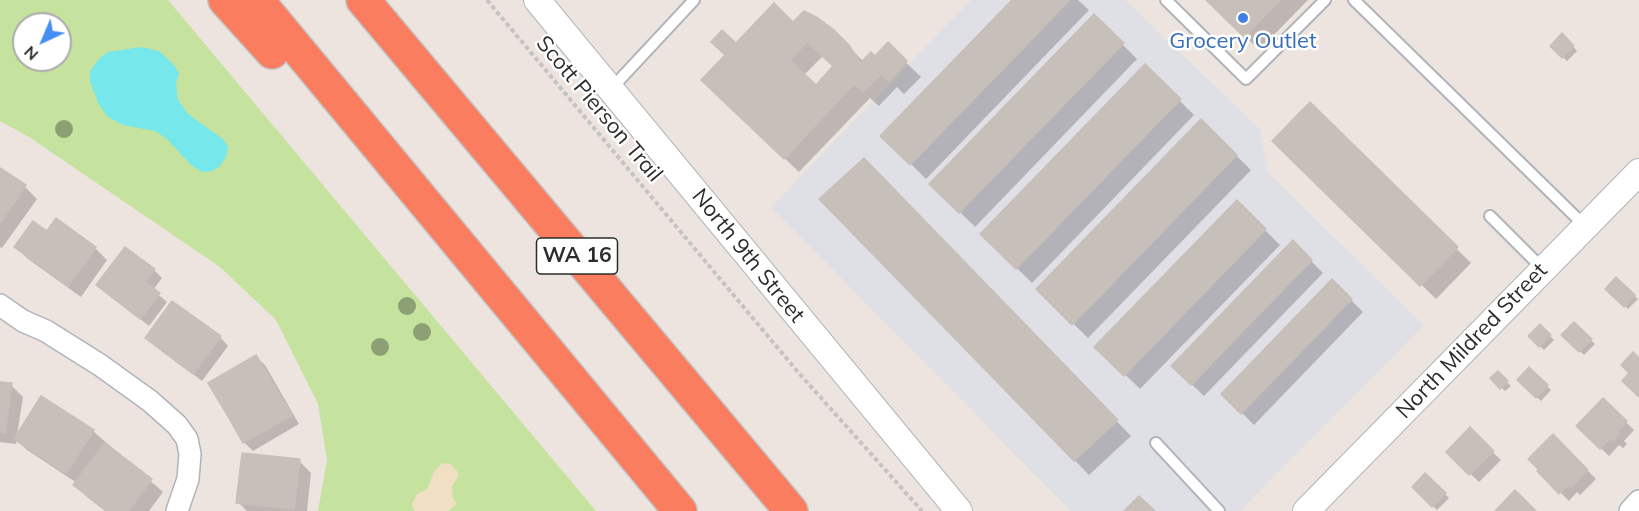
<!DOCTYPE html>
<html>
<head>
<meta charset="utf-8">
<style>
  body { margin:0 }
  #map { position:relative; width:1639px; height:511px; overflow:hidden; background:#ede4df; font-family:Mulish,sans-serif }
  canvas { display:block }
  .north { position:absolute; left:12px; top:12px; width:60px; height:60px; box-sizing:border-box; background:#fff; border:2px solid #ababab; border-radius:50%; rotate:224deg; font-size:16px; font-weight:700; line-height:24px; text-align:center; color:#2c2c2c }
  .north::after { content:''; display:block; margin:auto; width:21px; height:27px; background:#458ef4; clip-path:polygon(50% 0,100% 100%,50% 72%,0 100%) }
</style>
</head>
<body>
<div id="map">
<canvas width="1639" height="511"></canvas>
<div class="north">N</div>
</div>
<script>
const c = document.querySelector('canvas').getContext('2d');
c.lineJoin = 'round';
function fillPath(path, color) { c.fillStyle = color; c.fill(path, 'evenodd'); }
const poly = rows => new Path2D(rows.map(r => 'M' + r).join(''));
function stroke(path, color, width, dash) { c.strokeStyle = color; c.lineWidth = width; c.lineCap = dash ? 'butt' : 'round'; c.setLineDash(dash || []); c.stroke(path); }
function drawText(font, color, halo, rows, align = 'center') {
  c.font = font + ' Mulish,sans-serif'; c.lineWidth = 5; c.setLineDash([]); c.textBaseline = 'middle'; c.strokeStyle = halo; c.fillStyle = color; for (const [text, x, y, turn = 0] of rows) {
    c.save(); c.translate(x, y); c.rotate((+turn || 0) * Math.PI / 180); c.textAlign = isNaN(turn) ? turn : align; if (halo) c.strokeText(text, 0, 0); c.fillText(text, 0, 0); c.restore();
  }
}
fillPath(poly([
  [971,0,1125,0,1260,129,1268,173,1424,325,1240,511,1071,511,771,207]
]), '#dfdfe6');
fillPath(poly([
  [0,0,168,0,596,511,318,511,327,460,318,404,276,320,220,267,29,137,0,121],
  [24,24,60,24,60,60,24,60]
]), '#c5e29e');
fillPath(poly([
  [442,463,451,464,457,471,459,475,452,486,453,498,457,504,448,511,414,511,412,505,414,500,417,494,427,489,434,472]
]), '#f1dfc4');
fillPath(poly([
  [141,47,159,51,174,65,179,74,176,83,178,100,188,114,224,140,228,147,226,157,220,166,212,171,202,172,191,165,167,139,155,131,123,125,108,117,98,103,90,81,90,71,99,59,108,52]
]), '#76e7eb');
fillPath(poly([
  [1014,0,1078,0,1089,10,926,179,883,136],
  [1208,0,1308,0,1259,50],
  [1094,16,1137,59,975,227,932,184],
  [793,24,833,31,864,62,875,58,888,45,921,77,904,94,897,87,879,106,870,98,799,172,718,95,736,45],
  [823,56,835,67,816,87,804,75],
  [1562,35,1577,51,1567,61,1552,46],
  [1145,66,1194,115,1032,283,982,234],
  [1310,104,1471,263,1436,299,1274,141],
  [1201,121,1251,170,1088,338,1038,289],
  [0,170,25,187,37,199,2,248,0,247],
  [878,175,1131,436,1089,475,821,200],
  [1237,202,1280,245,1140,389,1097,347],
  [56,220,95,248,107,260,81,297,28,259,16,247,47,233],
  [1293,243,1323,273,1204,396,1173,366],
  [154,270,162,278,153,290,167,302,149,326,98,285],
  [1616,279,1638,299,1628,309,1607,289],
  [1332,281,1363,312,1254,425,1223,394],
  [1574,324,1595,344,1584,355,1563,335],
  [1540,326,1554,340,1544,350,1530,336],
  [220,337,228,346,202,381,155,346,147,338],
  [256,357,265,365,299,424,253,451,244,442,210,383],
  [1529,369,1551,390,1541,401,1519,380],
  [1498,373,1511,386,1505,391,1492,379],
  [0,383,11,385,23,397,17,435,93,431,163,492,149,511,105,511,87,497,75,485,77,483,27,450,17,440,16,444,0,442],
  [1603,400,1634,430,1624,441,1627,444,1623,448,1619,445,1609,456,1578,426],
  [1470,430,1501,460,1479,482,1448,452],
  [1553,436,1596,479,1580,495,1577,492,1569,501,1539,471],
  [299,461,311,473,307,511,247,511,238,502],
  [1425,476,1449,498,1437,510,1414,487]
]), '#0003');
const building = poly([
  [1012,0,1070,0,910,165,880,136,1012,0],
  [1206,0,1280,0,1244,37,1206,0],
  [774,3,793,22,804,11,818,18,834,30,849,45,860,63,871,52,875,56,888,42,907,61,889,81,881,74,863,92,854,84,784,159,701,80,725,55,711,42,722,30,736,43,774,3],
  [807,42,833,66,816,85,790,60,807,42],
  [1094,14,1124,43,959,213,929,184,1094,14],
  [1562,33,1574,46,1562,58,1550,46,1562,33],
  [1145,64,1181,99,1016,269,980,234,1145,64],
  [1310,102,1458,247,1420,286,1272,141,1310,102],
  [1201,119,1237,155,1072,325,1036,289,1201,119],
  [864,158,1118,420,1074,461,819,199,864,158],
  [0,168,26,185,0,223,0,168],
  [1237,200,1266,229,1124,376,1094,347,1237,200],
  [56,218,96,247,68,286,14,247,33,221,47,231,56,218],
  [1293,240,1312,260,1191,385,1171,366,1293,240],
  [125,247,155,269,145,282,160,293,140,319,96,285,125,247],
  [1616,277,1635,295,1624,307,1605,289,1616,277],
  [1332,279,1352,299,1241,414,1221,394,1332,279],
  [172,301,221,336,193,374,145,338,172,301],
  [1574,322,1592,339,1579,352,1561,335,1574,322],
  [1540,324,1551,335,1539,347,1528,336,1540,324],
  [1633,352,1639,358,1639,397,1622,381,1629,373,1621,365,1633,352],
  [256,355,273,384,226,413,208,383,256,355],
  [1529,367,1548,385,1536,398,1517,380,1529,367],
  [1498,371,1508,381,1500,389,1490,378,1498,371],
  [0,382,12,383,5,433,0,432,0,382],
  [273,384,292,415,243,443,226,413,273,384],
  [41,396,94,430,66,473,14,439,41,396],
  [1603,398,1627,421,1617,432,1619,434,1613,441,1610,438,1600,449,1576,426,1603,398],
  [1470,427,1494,451,1469,475,1446,452,1470,427],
  [1553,434,1588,470,1571,487,1568,485,1559,494,1537,471,1539,470,1528,459,1553,434],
  [105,443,152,479,128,511,107,511,73,485,105,443],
  [242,453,300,459,294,509,236,503,242,453],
  [1425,473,1446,493,1432,507,1412,487,1425,473],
  [1515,490,1536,511,1495,511,1515,490],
  [1139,496,1155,511,1124,511,1139,496]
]);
fillPath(building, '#c6bfba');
stroke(building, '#c9bfb8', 1.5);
const service = poly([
  [1166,0,1246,79,1325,0],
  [1354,0,1585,226],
  [611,89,694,0],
  [1490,216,1543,269],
  [1156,443,1219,511]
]);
const minor = poly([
  [0,305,23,321,46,331,100,365,150,401,177,425,187,439,190,454,188,479,177,511],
  [1630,511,1639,501]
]);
const tertiary = poly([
  [537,0,959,511],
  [1306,511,1639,172]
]);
const motorway = poly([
  [225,0,272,52],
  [257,0,680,511],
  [363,0,791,511]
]);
stroke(service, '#afb4bc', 14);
stroke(minor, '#afb4bc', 24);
stroke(tertiary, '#afb4bc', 28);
stroke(motorway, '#c4c4c4', 36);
stroke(poly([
  [487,0,797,371,922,511]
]), '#c4c4c4', 4, [4.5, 3]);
stroke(service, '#fff', 10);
stroke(minor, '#fff', 21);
stroke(tertiary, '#fff', 26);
stroke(motorway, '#f97d5e', 33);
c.fillStyle = '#8da074';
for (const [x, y] of [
  [64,129],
  [407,306],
  [422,332],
  [380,347]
]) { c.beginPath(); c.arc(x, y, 9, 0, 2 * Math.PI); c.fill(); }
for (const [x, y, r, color] of [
  [1243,18,6,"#3f7fe0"]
]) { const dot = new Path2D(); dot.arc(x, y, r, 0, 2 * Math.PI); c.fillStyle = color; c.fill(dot); stroke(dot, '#fff', 2); }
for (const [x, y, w] of [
  [577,256,81]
]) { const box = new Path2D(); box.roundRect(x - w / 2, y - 18, w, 36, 4.5); c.fillStyle = '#fff'; c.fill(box); stroke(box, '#2c2c2c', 1.5); }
drawText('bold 21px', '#2c2c2c', null, [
  ["WA 16",577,256]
]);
drawText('22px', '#366cbe', '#fff', [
  ["Grocery Outlet",1243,41]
]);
drawText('22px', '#2c2c2c', '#fff', [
  ["Scott Pierson Trail",599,109,50],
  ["North 9th Street",748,256,51],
  ["North Mildred Street",1472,341,-46]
]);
</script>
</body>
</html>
